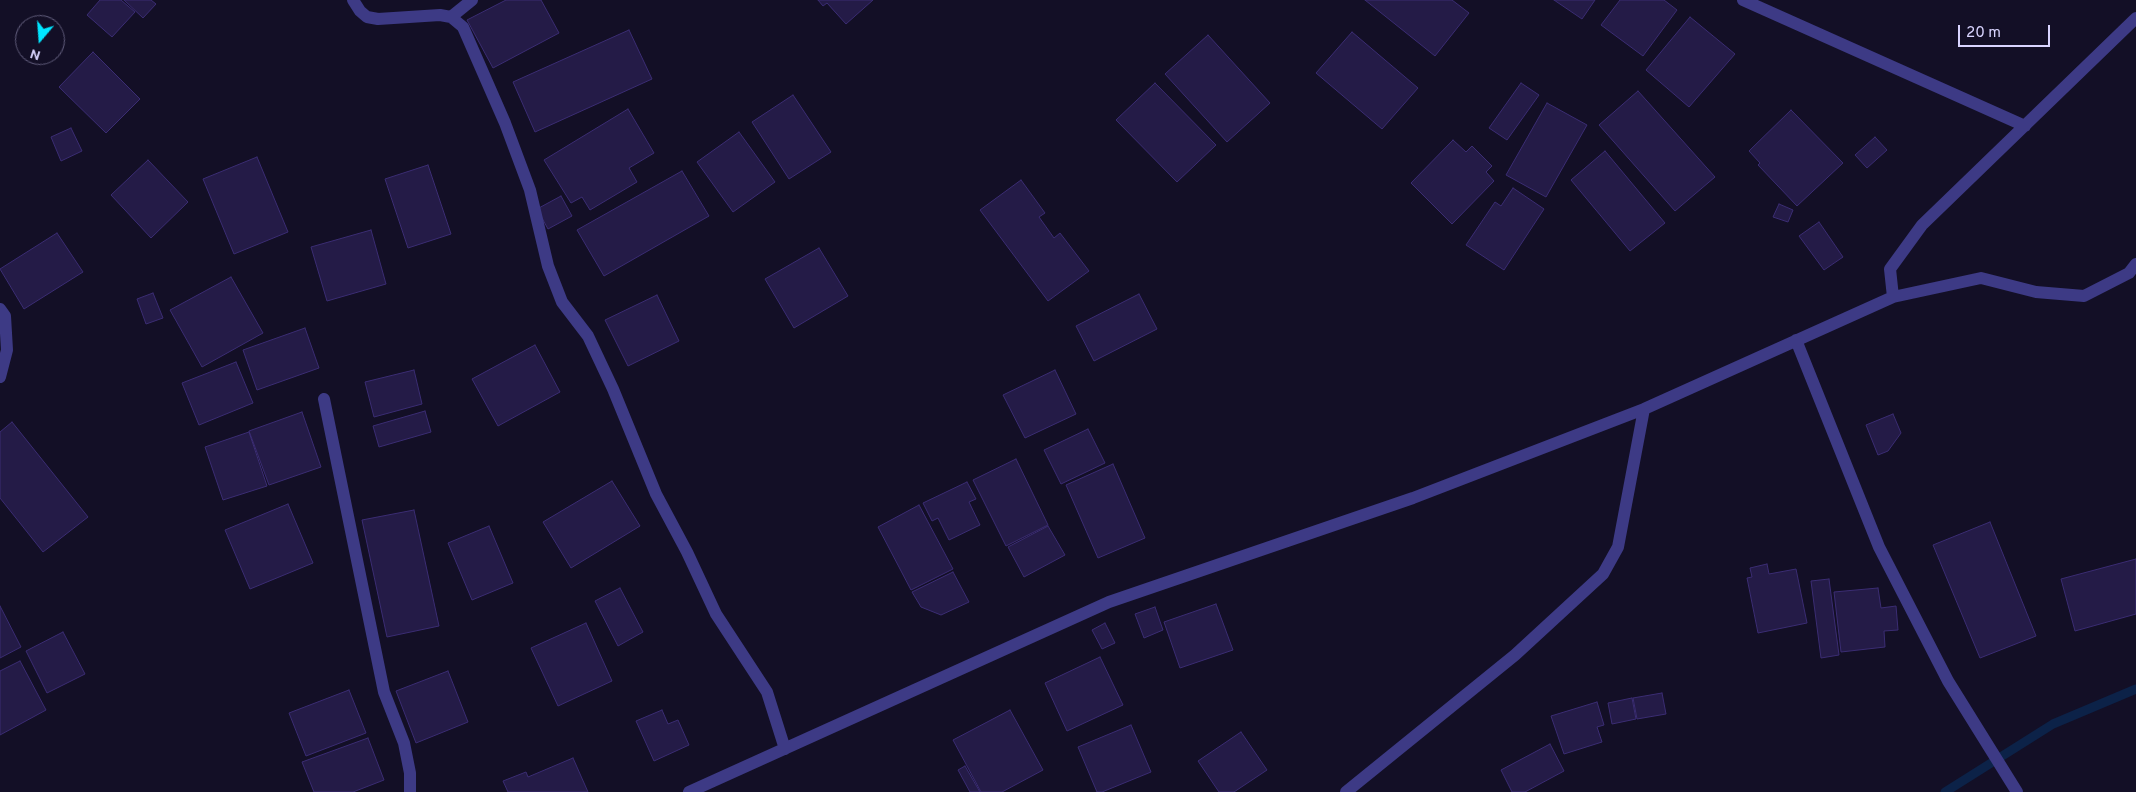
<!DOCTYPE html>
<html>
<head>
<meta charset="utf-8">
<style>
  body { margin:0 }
  #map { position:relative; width:2136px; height:792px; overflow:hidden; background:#130f26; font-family:Overpass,sans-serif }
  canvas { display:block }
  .north { position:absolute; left:15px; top:15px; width:50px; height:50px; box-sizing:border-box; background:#130f26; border:1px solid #625e7d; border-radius:50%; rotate:198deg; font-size:14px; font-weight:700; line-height:20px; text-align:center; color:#d9d4ff }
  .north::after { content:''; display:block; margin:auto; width:18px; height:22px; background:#00e5ff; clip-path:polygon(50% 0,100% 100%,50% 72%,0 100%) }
  .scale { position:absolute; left:1958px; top:25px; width:92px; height:22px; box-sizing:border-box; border:2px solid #d9d4ff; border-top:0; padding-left:6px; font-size:15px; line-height:18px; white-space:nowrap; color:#d9d4ff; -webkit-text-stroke:4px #130f26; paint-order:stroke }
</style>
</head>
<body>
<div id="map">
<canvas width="2136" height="792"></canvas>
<div class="north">N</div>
<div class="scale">20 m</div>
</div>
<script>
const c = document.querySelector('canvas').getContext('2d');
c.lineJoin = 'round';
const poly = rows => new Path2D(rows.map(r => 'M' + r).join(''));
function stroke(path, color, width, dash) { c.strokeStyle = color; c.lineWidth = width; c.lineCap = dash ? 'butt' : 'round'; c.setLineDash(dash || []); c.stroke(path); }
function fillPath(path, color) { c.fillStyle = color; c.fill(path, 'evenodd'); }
stroke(poly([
  [1945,792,2053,724,2136,689]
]), '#0c2248', 9);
const building = poly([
  [100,0,121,0,135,12,112,37,87,15,100,0],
  [124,0,151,0,156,4,143,18,124,0],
  [506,0,541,0,559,33,493,68,467,20,506,0],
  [818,0,873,0,846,24,827,3,823,6,818,0],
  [1365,0,1452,0,1469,13,1435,56,1365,0],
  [1554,0,1595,0,1582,19,1554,0],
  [1620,0,1664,0,1677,10,1643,56,1601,25,1620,0],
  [1690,17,1735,54,1689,107,1646,70,1690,17],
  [629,30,652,79,535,132,513,82,629,30],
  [1352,32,1418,88,1382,129,1316,73,1352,32],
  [1208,35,1270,103,1227,142,1165,74,1208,35],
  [93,52,140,99,106,133,59,87,93,52],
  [1155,83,1216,145,1177,182,1116,120,1155,83],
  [1521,83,1539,95,1507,140,1489,128,1521,83],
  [1638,91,1715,177,1675,211,1599,125,1638,91],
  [793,95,831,152,789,179,752,122,793,95],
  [1547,103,1587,125,1546,197,1506,175,1547,103],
  [628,109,654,153,629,168,637,182,590,210,582,197,571,203,544,160,628,109],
  [1791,110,1843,163,1797,206,1758,165,1760,163,1749,151,1791,110],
  [71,128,82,151,61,161,51,137,71,128],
  [739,132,775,182,733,212,697,162,739,132],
  [1875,137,1887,150,1867,168,1855,155,1875,137],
  [1453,140,1466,152,1472,146,1492,166,1486,172,1494,181,1452,224,1411,183,1453,140],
  [1605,151,1665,223,1630,251,1571,180,1605,151],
  [257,157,288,232,234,254,203,179,257,157],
  [148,160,188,202,151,238,111,195,148,160],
  [428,165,451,234,408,248,385,179,428,165],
  [682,171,709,216,604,276,577,230,682,171],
  [1021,180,1045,213,1039,217,1054,238,1060,233,1089,271,1048,301,980,210,1021,180],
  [1513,188,1544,209,1504,270,1466,245,1495,202,1501,206,1513,188],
  [561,196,572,216,548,229,537,209,561,196],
  [1779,204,1793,210,1788,222,1773,217,1779,204],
  [1819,222,1843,257,1824,270,1799,236,1819,222],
  [371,230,386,284,327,301,311,247,371,230],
  [57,233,83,272,24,309,0,269,57,233],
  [819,248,848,296,794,328,765,279,819,248],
  [231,277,263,333,202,367,170,310,231,277],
  [153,293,163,318,146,324,137,299,153,293],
  [1139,294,1157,329,1094,361,1076,326,1139,294],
  [657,295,679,341,628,366,605,320,657,295],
  [305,328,319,368,257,390,243,350,305,328],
  [535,345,560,392,498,426,472,379,535,345],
  [236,362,253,403,199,425,182,383,236,362],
  [414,370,422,404,374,417,365,382,414,370],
  [1055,370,1076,414,1025,438,1003,395,1055,370],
  [425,411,431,432,379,447,373,426,425,411],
  [302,412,321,467,269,485,249,431,302,412],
  [1893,414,1901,433,1888,451,1878,455,1866,425,1893,414],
  [12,422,88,517,43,552,0,498,0,432,12,422],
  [1088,429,1105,463,1061,484,1044,450,1088,429],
  [249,432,267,486,223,500,205,447,249,432],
  [1016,459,1048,525,1006,546,973,480,1016,459],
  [1113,464,1145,538,1098,558,1066,485,1113,464],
  [612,481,640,526,571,568,543,522,612,481],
  [967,482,976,499,969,502,980,525,949,540,938,518,932,521,923,503,967,482],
  [288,504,313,563,250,589,225,530,288,504],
  [919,505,953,569,911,590,878,527,919,505],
  [414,510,439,626,387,637,362,520,414,510],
  [1990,522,2036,636,1980,658,1933,545,1990,522],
  [489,526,513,583,472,600,448,543,489,526],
  [1048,526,1065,555,1024,577,1008,547,1048,526],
  [2136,559,2136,614,2075,631,2061,579,2136,559],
  [1767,564,1769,574,1796,569,1807,623,1758,633,1747,578,1752,577,1750,568,1767,564],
  [953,572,969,602,941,615,921,607,912,592,953,572],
  [1829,579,1839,655,1821,658,1811,581,1829,579],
  [620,588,643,632,618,646,595,601,620,588],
  [1878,588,1881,608,1896,606,1898,630,1884,631,1885,647,1841,652,1834,592,1878,588],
  [1216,604,1233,650,1180,668,1164,622,1216,604],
  [0,606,21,647,0,658,0,606],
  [1155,607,1163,630,1144,638,1135,614,1155,607],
  [586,623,612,681,558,706,531,648,586,623],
  [1105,623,1115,643,1102,649,1092,630,1105,623],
  [63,632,85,674,47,693,26,651,63,632],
  [1100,657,1123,705,1067,731,1045,683,1100,657],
  [20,661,46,710,0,735,0,671,20,661],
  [448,671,468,722,416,743,396,691,448,671],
  [349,690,366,733,306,756,289,713,349,690],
  [1662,693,1666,714,1637,719,1633,698,1662,693],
  [1632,698,1636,719,1612,724,1608,703,1632,698],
  [1597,702,1604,725,1597,727,1602,742,1564,754,1551,716,1597,702],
  [662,710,668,724,678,720,689,745,654,761,636,721,662,710],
  [1010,710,1043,770,1002,792,981,792,953,740,1010,710],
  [1131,725,1151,772,1102,792,1097,792,1078,747,1131,725],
  [1241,732,1267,770,1234,792,1219,792,1198,761,1241,732],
  [368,738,384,780,353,792,314,792,302,762,368,738],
  [1550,744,1564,771,1525,792,1512,792,1501,770,1550,744],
  [573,758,588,792,508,792,503,781,526,772,528,777,573,758],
  [965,766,980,792,970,792,958,770,965,766]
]);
fillPath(building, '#241b47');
stroke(building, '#3b2d73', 1);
stroke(poly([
  [353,0,360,11,367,17,378,19,440,15,451,17,463,27,505,123,530,190,548,266,562,302,588,336,613,389,656,494,687,552,716,614,767,692,785,749],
  [1743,0,2025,126],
  [451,17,472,0],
  [1893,297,1890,269,1922,225,2136,18],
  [0,309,5,316,7,350,0,377],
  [1796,340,1879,547,1948,681,2017,792],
  [324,399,384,692,404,743,410,773,410,792],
  [689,792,1109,602,1413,498,1644,409,1893,297,1981,278,2036,292,2084,296,2129,273,2136,264],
  [1346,792,1515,655,1603,574,1618,547,1644,409]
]), '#3d3a85', 12);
</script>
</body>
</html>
